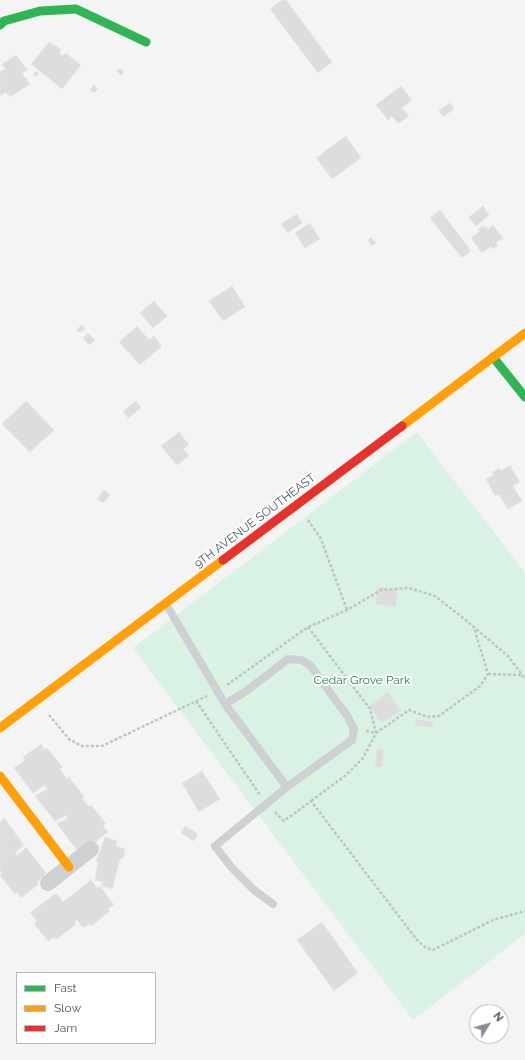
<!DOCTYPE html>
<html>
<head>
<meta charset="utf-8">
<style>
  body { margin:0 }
  #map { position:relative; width:525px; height:1060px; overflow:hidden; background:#f4f4f4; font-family:Raleway,sans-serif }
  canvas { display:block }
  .legend { position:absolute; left:16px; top:972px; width:140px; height:72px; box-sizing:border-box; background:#fff; border:1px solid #b7bbc0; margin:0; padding:5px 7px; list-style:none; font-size:12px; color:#4a5661 }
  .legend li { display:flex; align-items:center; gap:8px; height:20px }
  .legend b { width:20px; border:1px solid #b7bbc0 }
  .north { position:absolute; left:469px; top:1004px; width:40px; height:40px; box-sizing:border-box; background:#fff; border:1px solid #b7bbc0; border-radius:50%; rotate:53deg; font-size:11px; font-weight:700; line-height:16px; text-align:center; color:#4a5661 }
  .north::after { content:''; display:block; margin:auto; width:14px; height:18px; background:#868d94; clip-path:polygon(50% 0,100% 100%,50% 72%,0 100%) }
</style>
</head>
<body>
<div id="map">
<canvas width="525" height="1060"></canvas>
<ul class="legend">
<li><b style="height:5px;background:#30b455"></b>Fast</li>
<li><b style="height:5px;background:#ff9f0a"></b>Slow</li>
<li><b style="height:5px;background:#e5322d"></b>Jam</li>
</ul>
<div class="north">N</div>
</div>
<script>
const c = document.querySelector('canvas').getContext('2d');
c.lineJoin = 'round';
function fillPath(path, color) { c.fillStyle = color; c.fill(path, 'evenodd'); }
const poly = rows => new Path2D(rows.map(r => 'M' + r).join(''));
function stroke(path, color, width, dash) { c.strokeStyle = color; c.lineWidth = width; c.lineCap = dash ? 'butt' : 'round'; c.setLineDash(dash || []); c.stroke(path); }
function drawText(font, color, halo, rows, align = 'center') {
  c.font = font + ' Raleway,sans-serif'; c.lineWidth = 4; c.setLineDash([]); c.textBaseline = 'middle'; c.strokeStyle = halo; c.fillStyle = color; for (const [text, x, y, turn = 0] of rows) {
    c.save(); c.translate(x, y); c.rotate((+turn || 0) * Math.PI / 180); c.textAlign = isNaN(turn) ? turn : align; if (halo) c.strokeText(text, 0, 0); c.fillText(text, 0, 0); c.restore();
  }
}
fillPath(poly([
  [417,432,525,573,525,934,413,1020,133,648]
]), '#d9f2e3');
const building = poly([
  [282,0,286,0,332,62,318,73,270,9,282,0],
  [49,42,59,48,61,51,59,53,63,56,66,53,81,65,62,89,31,64,49,42],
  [16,55,27,70,22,73,30,84,10,97,6,92,0,96,0,72,5,69,2,64,16,55],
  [120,68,124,72,121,76,117,71,120,68],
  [37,71,39,74,35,77,33,74,37,71],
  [94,85,98,89,94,93,90,89,94,85],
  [401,86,412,100,402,108,409,116,398,124,392,116,388,120,376,105,401,86],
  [450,103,454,109,443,117,439,110,450,103],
  [346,136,361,158,332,179,316,158,346,136],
  [483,206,489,215,476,226,469,217,483,206],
  [440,210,471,251,462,258,430,218,440,210],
  [297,214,302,223,287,233,281,224,297,214],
  [310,223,320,239,305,248,295,233,310,223],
  [493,225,503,238,496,243,498,246,493,249,491,246,482,253,471,238,480,231,478,229,483,226,484,228,486,226,488,230,493,225],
  [371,237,376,243,372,246,368,240,371,237],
  [232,286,245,307,223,321,209,301,232,286],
  [154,301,167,316,153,328,140,313,154,301],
  [82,325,85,329,79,333,76,330,82,325],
  [137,326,149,340,154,336,162,346,140,365,119,342,137,326],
  [88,333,95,340,89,345,83,338,88,333],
  [26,401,54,430,30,452,2,424,26,401],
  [136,401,141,408,128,418,123,411,136,401],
  [179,432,189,445,183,449,189,456,177,465,161,446,179,432],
  [510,465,520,482,513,486,522,501,508,509,499,494,495,496,486,479,494,475,492,472,500,468,501,471,510,465],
  [104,490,110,495,103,503,97,499,104,490],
  [377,587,398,589,396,607,375,604,377,587],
  [388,692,401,710,382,723,369,706,388,692],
  [416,719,434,722,433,728,415,726,416,719],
  [41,744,45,750,47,748,63,767,60,769,67,779,69,777,84,796,82,798,89,807,91,805,106,824,103,826,108,832,90,846,77,850,57,824,68,818,66,815,55,821,35,796,47,789,45,785,33,793,14,768,25,760,23,757,41,744],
  [377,749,384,749,382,767,375,767,377,749],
  [202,771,220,799,199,812,182,783,202,771],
  [4,818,24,845,15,853,17,856,26,847,46,873,37,882,39,884,21,898,17,892,14,893,0,875,2,873,0,870,0,823,4,818],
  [185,826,198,834,194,841,181,833,185,826],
  [105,837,117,841,116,846,125,849,123,859,120,859,112,889,102,886,103,882,95,880,98,862,96,862,105,837],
  [91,880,98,889,100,886,114,905,108,909,110,911,91,926,89,924,83,928,77,920,74,922,76,924,56,940,54,937,48,941,34,924,37,921,30,913,56,893,63,902,91,880],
  [322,922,358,973,334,991,297,940,322,922]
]);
fillPath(building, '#ddddde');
stroke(building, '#e5e6e7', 1);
stroke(poly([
  [308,520,321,539,347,610],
  [308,627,370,709,376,733,363,758,346,775,311,801],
  [488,674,522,675],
  [227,685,308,627,347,610,381,590,409,588,435,596,462,617,508,656,525,679],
  [196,701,260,795],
  [49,715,69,739,81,746,102,746,207,696],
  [366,731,376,733,409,710,428,717,439,716,480,686,488,674,474,628],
  [275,812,284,821,311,801,417,940,426,948,433,950,493,920,525,911]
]), '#bcc7c4', 2.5, [3, 2]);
stroke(poly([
  [166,604,225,704,287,787],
  [225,704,245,692,288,659,301,660,310,665,348,717,354,729,352,740,287,787,215,846,232,868,254,890,273,904]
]), '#ced0d2', 8);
stroke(poly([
  [48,883,91,849]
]), '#ced0d2', 16);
stroke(poly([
  [0,25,4,21,40,11,76,9,146,42],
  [493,357,525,397]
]), '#30b455', 9);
stroke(poly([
  [402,426,525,333],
  [0,728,223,560],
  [0,776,69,867]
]), '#ff9f0a', 9);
stroke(poly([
  [223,560,402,426]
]), '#e5322d', 9);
drawText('12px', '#4a5661', '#fff', [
  ["9TH AVENUE SOUTHEAST",255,521,-37]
]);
drawText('12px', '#17864f', '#fff', [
  ["Cedar Grove Park",362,680]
]);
</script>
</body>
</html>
